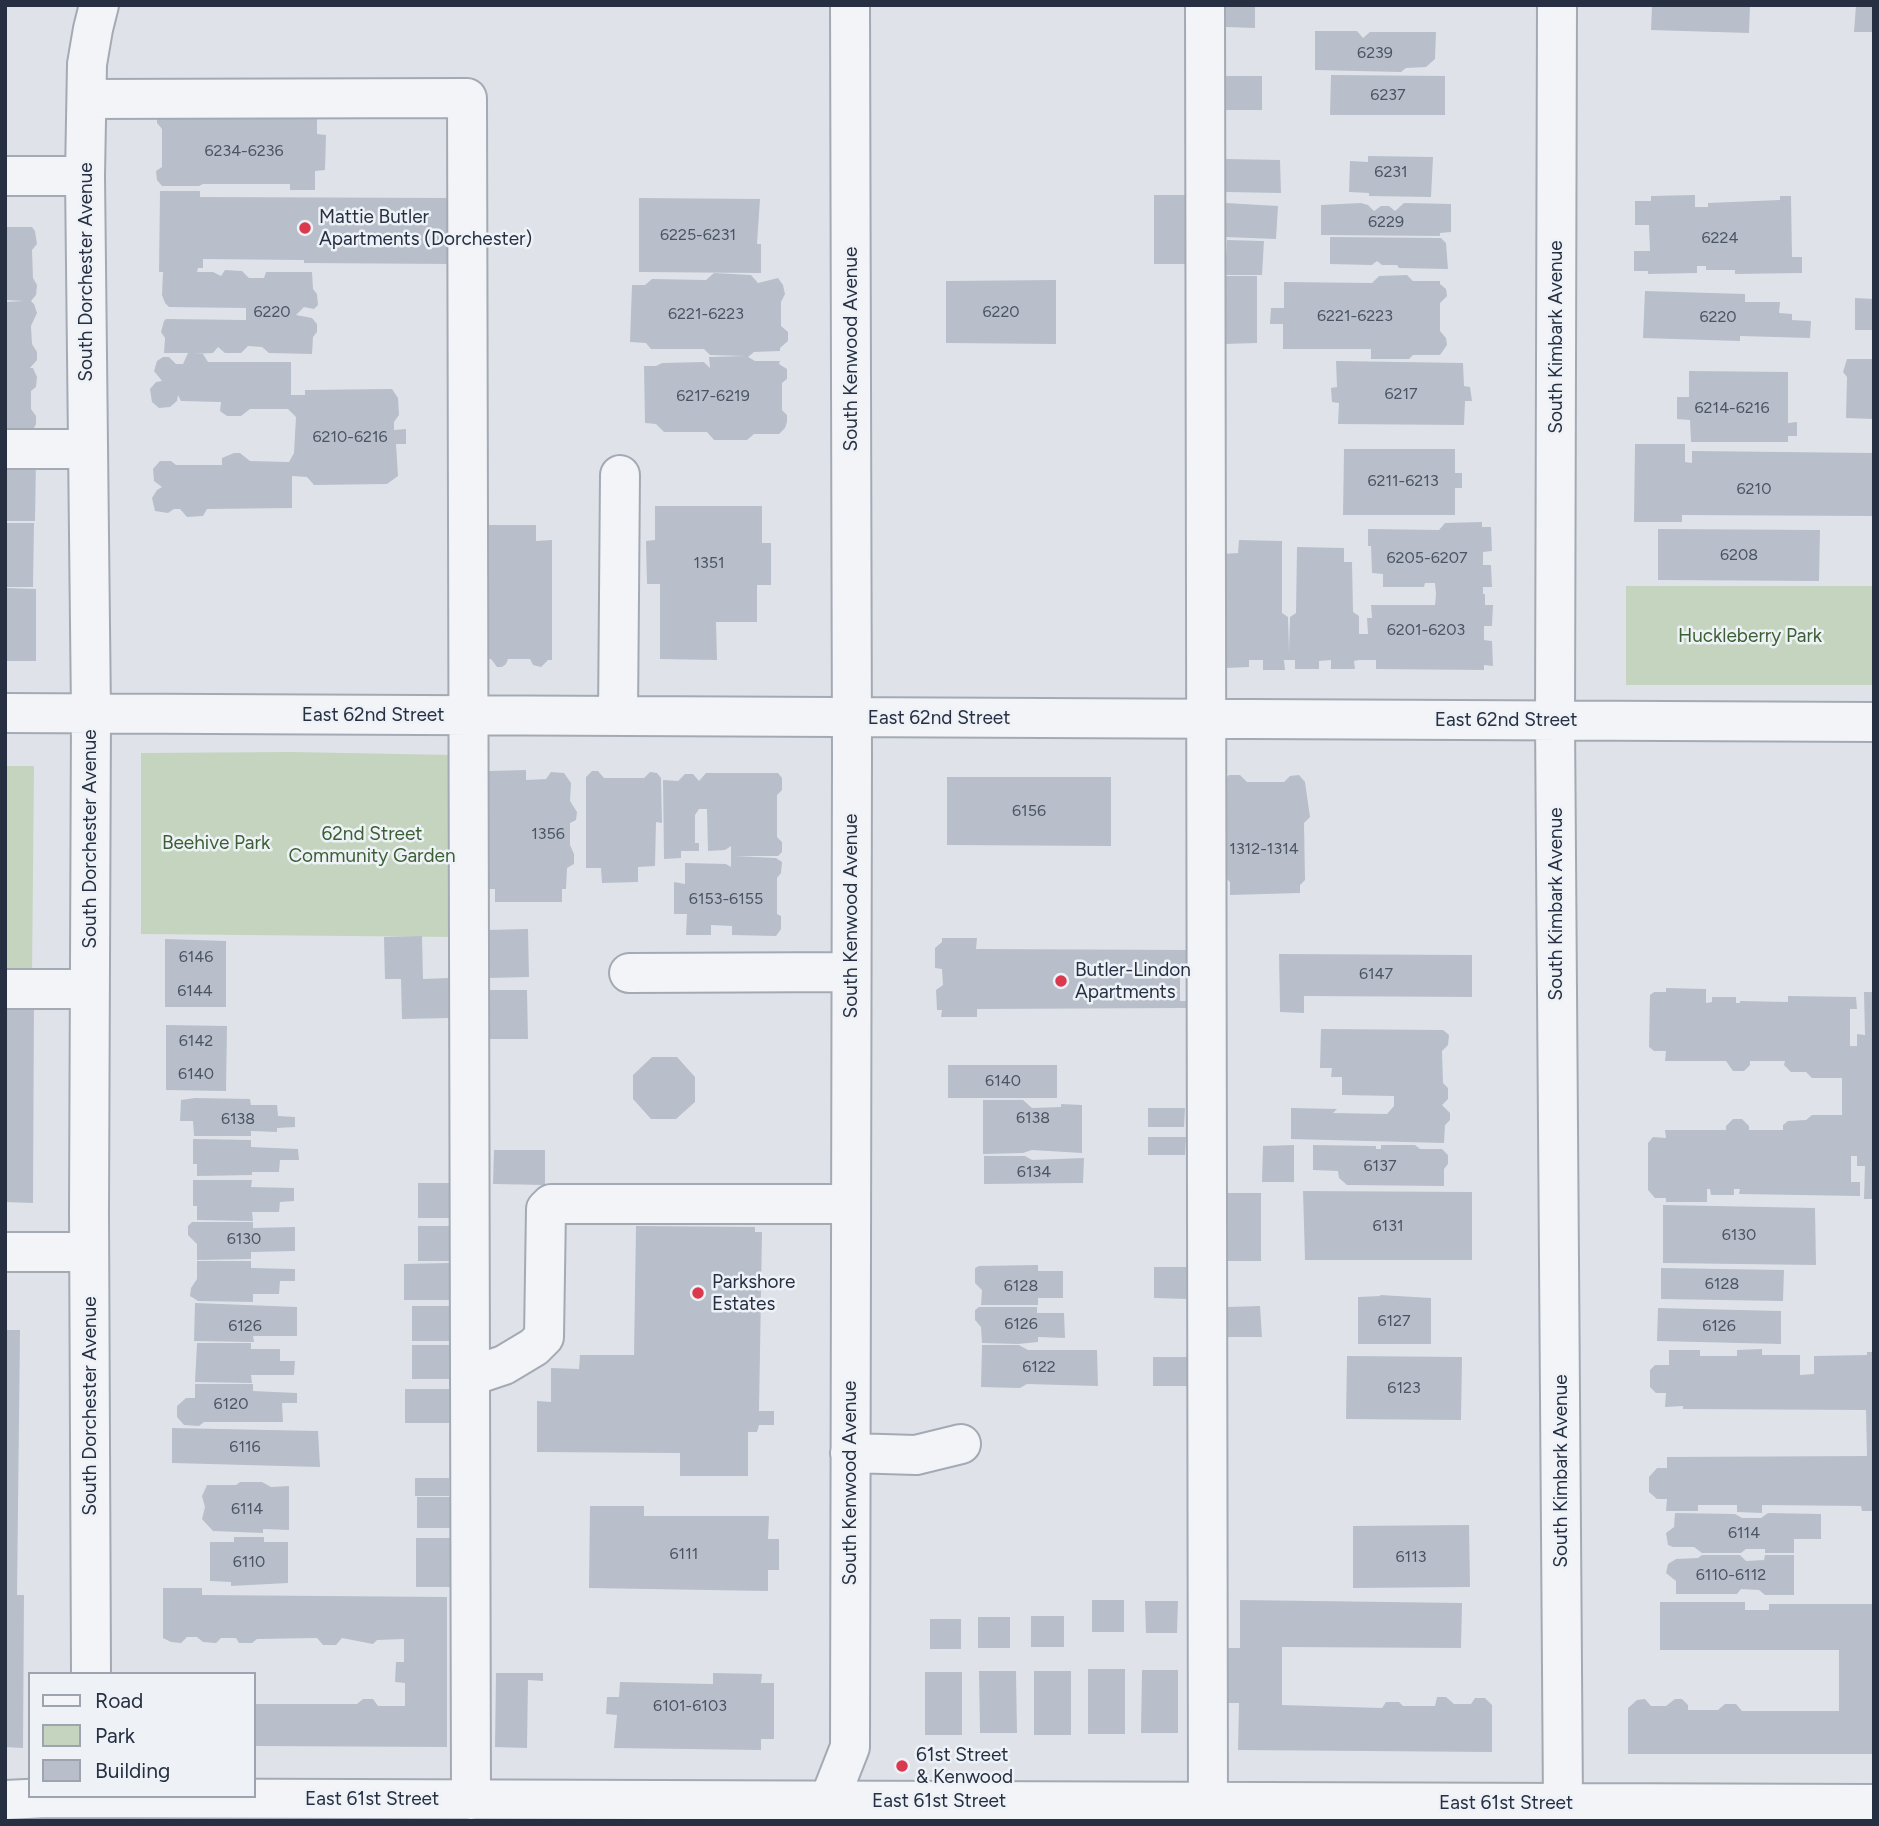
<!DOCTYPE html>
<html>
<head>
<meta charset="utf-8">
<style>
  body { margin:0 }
  #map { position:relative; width:1879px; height:1826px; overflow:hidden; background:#dfe3e9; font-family:Figtree,sans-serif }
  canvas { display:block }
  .frame { position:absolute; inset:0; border:7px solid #263042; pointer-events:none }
  .legend { position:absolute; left:28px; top:1672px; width:228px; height:126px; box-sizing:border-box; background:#eef2f7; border:2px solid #9ea4af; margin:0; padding:9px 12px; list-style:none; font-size:21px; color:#263042 }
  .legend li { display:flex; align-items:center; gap:14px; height:35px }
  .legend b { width:35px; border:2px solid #9ea4af }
</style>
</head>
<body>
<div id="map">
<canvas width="1879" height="1826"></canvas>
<div class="frame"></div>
<ul class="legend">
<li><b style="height:9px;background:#f2f4f7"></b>Road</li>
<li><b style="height:19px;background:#c4d4bf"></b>Park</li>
<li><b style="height:19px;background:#b8bfca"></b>Building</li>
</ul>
</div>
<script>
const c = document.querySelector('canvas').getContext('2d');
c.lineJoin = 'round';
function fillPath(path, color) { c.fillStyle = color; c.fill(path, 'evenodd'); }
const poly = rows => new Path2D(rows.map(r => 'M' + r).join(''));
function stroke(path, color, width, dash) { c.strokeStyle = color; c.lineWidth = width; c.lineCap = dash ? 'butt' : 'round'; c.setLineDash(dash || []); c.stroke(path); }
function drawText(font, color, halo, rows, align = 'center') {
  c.font = font + ' Figtree,sans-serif'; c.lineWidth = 5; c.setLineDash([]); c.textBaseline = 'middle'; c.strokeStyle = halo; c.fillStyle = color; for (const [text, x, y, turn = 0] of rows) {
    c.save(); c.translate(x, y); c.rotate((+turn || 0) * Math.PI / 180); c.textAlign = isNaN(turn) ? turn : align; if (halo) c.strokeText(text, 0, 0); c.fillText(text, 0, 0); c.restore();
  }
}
fillPath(poly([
  [1626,586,1874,586,1874,685,1626,685],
  [291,752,454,755,453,937,141,934,141,753],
  [5,766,34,766,32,977,5,977]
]), '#c4d4bf');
fillPath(poly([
  [1226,5,1255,5,1255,28,1226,27],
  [1652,5,1750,5,1749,33,1651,30],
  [1856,5,1874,5,1874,32,1854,32],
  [1315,31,1357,31,1363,38,1370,32,1436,32,1435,59,1426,67,1406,68,1401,72,1315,70],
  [1331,75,1445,76,1445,115,1330,115],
  [1226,76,1262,76,1262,110,1226,110],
  [317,108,317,134,326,135,325,170,315,171,315,190,290,190,290,184,203,184,199,186,162,186,157,180,156,171,162,167,162,129,157,123,157,114],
  [1368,156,1433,157,1431,197,1369,196,1369,193,1349,192,1350,161,1368,162],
  [1226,159,1280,160,1281,193,1226,192],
  [160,191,200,191,200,197,450,198,450,264,304,263,304,260,203,259,203,268,198,268,197,272,213,272,221,276,225,270,242,271,249,278,264,278,266,272,312,272,313,289,317,294,318,305,314,309,304,307,296,315,312,318,317,324,317,332,313,337,312,354,269,353,262,347,248,346,241,353,225,353,218,347,213,353,194,354,203,354,208,362,291,362,291,395,305,395,305,390,392,389,398,398,399,415,394,422,394,430,406,429,406,444,396,444,398,476,387,484,314,485,307,477,292,476,292,508,207,509,203,516,187,517,180,509,174,509,168,513,155,511,152,498,157,490,162,487,154,481,153,469,160,461,171,461,176,465,222,465,222,458,234,453,240,453,250,461,289,462,294,453,296,417,288,409,250,409,241,416,227,416,220,411,221,402,181,401,178,395,177,401,170,407,159,408,152,402,150,389,156,382,162,381,154,371,157,361,163,357,169,357,176,364,183,364,188,353,164,353,165,338,161,332,164,321,166,319,246,320,246,308,169,307,165,303,162,295,163,272,159,272],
  [1154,195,1187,195,1186,264,1154,264],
  [1695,195,1695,207,1708,207,1708,203,1780,200,1780,196,1791,196,1792,257,1802,257,1802,273,1735,274,1735,270,1706,270,1706,266,1697,266,1697,273,1648,274,1648,271,1634,271,1634,251,1650,251,1649,225,1635,225,1635,201,1651,201,1651,196],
  [639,198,760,199,757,244,761,244,761,273,639,272],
  [1226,203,1278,206,1276,239,1225,237],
  [1361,203,1368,205,1374,211,1381,206,1389,206,1395,211,1404,203,1451,204,1451,232,1440,233,1440,236,1321,235,1321,205],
  [5,227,32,227,35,231,37,244,32,250,33,278,37,285,36,295,31,301,34,304,37,313,31,326,32,344,37,352,37,360,30,368,33,368,37,377,36,387,31,391,31,409,36,416,36,424,33,430,5,432,5,302,24,301,5,300],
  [1330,237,1441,238,1446,243,1448,269,1399,268,1397,265,1382,265,1377,261,1372,265,1330,264],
  [1227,240,1264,241,1262,275,1225,275],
  [714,273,751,275,758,283,778,278,783,285,785,294,781,302,781,326,788,332,788,341,780,348,780,351,754,352,748,357,755,361,780,361,779,364,787,369,787,379,782,383,782,410,787,415,787,422,785,428,779,434,754,434,747,440,714,440,707,432,664,432,656,424,645,423,644,366,656,366,662,363,704,362,710,368,709,357,746,356,710,355,704,349,651,349,646,343,630,342,632,285,645,285,652,279,706,280],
  [1407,275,1413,281,1440,281,1440,284,1446,289,1447,296,1440,303,1440,331,1446,338,1447,345,1440,355,1413,355,1409,359,1371,359,1371,349,1283,349,1283,324,1270,324,1271,308,1284,308,1284,282,1372,283,1379,276],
  [1224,276,1257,276,1257,343,1224,344],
  [1056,280,1056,344,946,343,946,281],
  [1645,291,1745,294,1745,302,1780,302,1779,313,1792,314,1792,320,1811,321,1810,338,1740,336,1740,341,1643,338],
  [1855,298,1874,299,1874,330,1855,330],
  [1847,359,1874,359,1874,419,1846,418,1847,377,1843,372],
  [1336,361,1463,363,1464,386,1470,387,1472,401,1465,401,1464,425,1338,424,1339,403,1332,402,1331,388,1337,387],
  [1689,371,1788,372,1788,423,1797,422,1797,436,1788,436,1788,442,1691,442,1690,420,1677,419,1677,397,1689,397],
  [1635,444,1685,444,1685,462,1692,463,1692,451,1874,453,1874,516,1682,515,1682,522,1634,522],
  [1344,449,1455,449,1455,473,1462,473,1462,488,1455,488,1455,515,1343,515],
  [5,457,36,457,35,521,5,521],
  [655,506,762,506,762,543,771,543,771,585,757,585,757,622,716,622,717,660,660,659,660,584,647,584,646,541,655,540],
  [1482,522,1482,527,1491,527,1492,551,1483,552,1483,565,1491,565,1492,587,1483,587,1483,594,1485,594,1485,605,1493,605,1492,626,1484,626,1484,640,1492,641,1493,666,1484,665,1484,670,1376,669,1376,660,1359,660,1354,661,1355,669,1331,669,1331,660,1319,661,1319,669,1295,669,1295,660,1284,660,1285,670,1263,670,1263,660,1249,660,1249,667,1226,668,1226,659,1222,659,1221,554,1238,553,1239,540,1282,541,1282,613,1288,617,1289,652,1290,617,1296,613,1297,547,1344,548,1344,562,1352,562,1353,612,1359,616,1359,634,1368,634,1367,618,1372,618,1371,605,1435,605,1436,594,1435,583,1425,583,1424,587,1383,587,1383,574,1372,573,1371,546,1368,546,1368,529,1439,530,1445,523],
  [5,523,34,523,33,587,5,587],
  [488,525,536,525,536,541,552,540,552,660,548,660,541,667,533,665,530,659,508,659,506,664,502,667,497,667,491,659,487,659],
  [1658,529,1820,530,1819,581,1658,580],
  [5,588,36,589,36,661,5,661],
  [526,770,526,780,546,779,551,772,564,773,571,783,570,801,577,812,576,820,570,823,570,845,574,854,574,864,567,868,566,889,562,889,562,902,495,902,495,889,487,889,489,771],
  [592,771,598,771,604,778,644,778,650,772,657,773,661,778,662,823,656,822,655,866,638,867,638,882,602,883,601,868,586,868,586,777],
  [706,773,778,773,782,778,782,790,777,795,777,837,782,842,782,852,778,856,735,856,776,858,782,862,781,873,777,878,777,914,781,916,781,929,776,936,732,935,732,926,711,925,711,935,686,935,687,914,674,914,674,882,685,884,685,863,726,864,731,867,731,846,725,850,708,851,707,809,699,809,695,815,695,843,699,843,699,851,681,851,681,858,664,859,663,780,678,781,685,774,693,774,699,781],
  [1229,775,1240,775,1247,782,1284,782,1290,776,1299,775,1305,782,1310,817,1304,823,1305,880,1300,885,1300,893,1230,895,1230,882,1224,876,1224,780],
  [947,777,1111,777,1111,846,947,845],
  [528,929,529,977,489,978,488,930],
  [422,936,423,979,449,978,450,1018,402,1019,401,979,385,979,384,937],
  [942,938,977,938,976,949,1190,950,1190,977,1180,977,1180,1001,1188,1001,1187,1008,977,1009,977,1017,941,1017,942,1010,937,1010,936,990,943,985,942,969,935,968,935,948,942,942],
  [165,939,226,941,226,1007,165,1007],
  [1279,954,1472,955,1472,997,1304,996,1304,1013,1280,1012],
  [1666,988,1706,989,1706,1003,1712,1002,1712,997,1736,997,1736,1003,1740,1003,1740,1001,1788,1002,1788,996,1856,997,1857,1009,1850,1009,1850,1046,1857,1046,1857,1034,1865,1035,1864,992,1874,992,1874,1199,1864,1199,1865,1166,1857,1166,1857,1156,1851,1156,1851,1182,1860,1182,1860,1196,1739,1194,1740,1189,1734,1189,1734,1195,1711,1195,1710,1189,1707,1189,1707,1202,1666,1202,1666,1198,1655,1198,1648,1190,1648,1143,1653,1137,1666,1138,1665,1130,1726,1130,1726,1126,1733,1119,1742,1119,1749,1126,1749,1130,1783,1130,1783,1125,1788,1121,1806,1120,1812,1115,1842,1115,1842,1078,1812,1078,1806,1072,1791,1072,1784,1065,1785,1061,1750,1061,1750,1065,1744,1071,1733,1071,1726,1061,1665,1061,1666,1051,1654,1051,1649,1047,1650,995,1654,992,1666,992],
  [488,990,527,990,528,1039,488,1039],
  [5,1000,34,1000,33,1203,5,1202],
  [166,1025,227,1026,226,1091,166,1090],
  [1321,1029,1443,1030,1449,1035,1448,1045,1442,1051,1443,1083,1448,1088,1448,1099,1442,1105,1450,1113,1450,1120,1445,1125,1444,1143,1291,1139,1291,1108,1337,1109,1333,1113,1387,1114,1394,1106,1394,1096,1342,1095,1342,1077,1331,1077,1332,1068,1320,1068],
  [652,1057,677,1057,695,1077,695,1102,676,1119,651,1119,633,1099,633,1075],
  [948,1065,1057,1065,1057,1098,948,1098],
  [195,1098,250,1099,251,1105,277,1105,278,1116,295,1117,295,1127,277,1128,277,1132,251,1131,251,1136,194,1136,193,1121,180,1121,181,1100],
  [983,1100,1023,1100,1032,1108,1061,1107,1061,1104,1082,1105,1082,1153,1032,1150,1023,1153,983,1154],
  [1148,1108,1185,1108,1184,1127,1148,1127],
  [1148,1137,1186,1137,1185,1155,1148,1155],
  [193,1139,251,1140,251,1147,298,1149,299,1160,280,1160,279,1172,252,1172,252,1175,197,1176,197,1164,193,1164],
  [1294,1145,1294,1182,1262,1182,1263,1146],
  [1313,1145,1376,1146,1376,1149,1381,1149,1381,1145,1415,1145,1420,1149,1442,1149,1448,1155,1448,1164,1444,1169,1444,1186,1347,1185,1339,1178,1338,1171,1313,1170],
  [494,1150,545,1150,545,1185,493,1184],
  [984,1156,1025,1156,1032,1160,1084,1158,1083,1183,984,1184],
  [193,1180,252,1180,251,1187,294,1188,294,1201,280,1202,279,1212,252,1212,253,1221,197,1220,197,1206,193,1206],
  [418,1183,455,1183,455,1218,418,1218],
  [1303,1191,1472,1192,1472,1260,1305,1260],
  [1224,1193,1261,1193,1261,1261,1224,1261],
  [1663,1205,1815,1208,1816,1265,1663,1263],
  [192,1222,253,1222,253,1228,295,1227,295,1251,251,1252,251,1259,197,1260,197,1244,188,1235,188,1226],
  [418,1226,455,1226,455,1261,418,1261],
  [636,1226,755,1227,755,1232,762,1232,759,1411,774,1411,774,1425,759,1425,757,1432,748,1432,748,1476,680,1476,680,1453,537,1452,537,1401,551,1402,551,1368,579,1369,580,1355,634,1355],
  [197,1261,251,1261,251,1268,295,1269,295,1281,280,1281,279,1294,253,1294,253,1302,198,1301,190,1296,191,1288,197,1279],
  [449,1263,449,1300,404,1300,404,1264],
  [1038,1265,1038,1271,1063,1271,1063,1298,1038,1298,1038,1305,981,1305,982,1290,975,1283,975,1268,979,1266],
  [1154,1267,1188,1267,1188,1299,1154,1298],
  [1661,1268,1784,1270,1783,1301,1661,1299],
  [1380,1295,1431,1298,1431,1344,1358,1344,1358,1297,1380,1296],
  [195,1303,297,1307,297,1336,253,1336,254,1342,194,1341],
  [412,1306,450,1306,450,1341,412,1341],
  [1260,1306,1262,1337,1227,1337,1228,1307],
  [979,1307,1037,1307,1037,1313,1064,1313,1065,1338,1038,1337,1038,1342,1018,1344,982,1343,981,1327,975,1320,975,1310],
  [1658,1308,1781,1311,1781,1344,1657,1341],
  [5,1330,20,1330,17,1595,24,1595,23,1748,5,1747],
  [197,1343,251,1343,251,1349,280,1349,280,1361,295,1361,294,1375,251,1375,252,1383,195,1382],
  [412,1345,449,1345,449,1379,412,1379],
  [982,1345,1019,1345,1028,1350,1097,1350,1098,1386,1027,1384,1020,1388,981,1387],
  [1762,1349,1762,1355,1800,1355,1800,1375,1814,1374,1814,1356,1867,1355,1867,1352,1874,1352,1874,1511,1862,1511,1861,1506,1762,1505,1762,1513,1737,1512,1737,1505,1698,1505,1698,1511,1666,1511,1667,1499,1657,1499,1649,1492,1649,1477,1657,1468,1667,1468,1667,1457,1867,1456,1866,1410,1683,1409,1683,1406,1665,1407,1666,1393,1656,1393,1650,1387,1650,1370,1655,1365,1669,1365,1669,1350,1700,1350,1700,1356,1737,1356,1737,1350],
  [1347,1356,1462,1357,1461,1420,1346,1419],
  [1153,1357,1187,1357,1187,1386,1153,1386],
  [195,1384,253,1384,253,1391,297,1393,297,1403,282,1403,283,1422,204,1422,199,1426,184,1425,177,1417,177,1406,186,1398,195,1398],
  [405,1389,452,1389,452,1423,405,1423],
  [172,1428,318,1431,320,1467,172,1463],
  [415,1478,449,1478,449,1496,415,1496],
  [240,1482,262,1482,271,1487,289,1486,289,1530,263,1529,263,1533,213,1531,202,1519,205,1507,202,1496,207,1485,236,1485],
  [417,1497,453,1497,453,1528,417,1528],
  [590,1506,644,1506,644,1516,769,1516,768,1539,779,1539,779,1570,768,1570,768,1591,589,1588],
  [1675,1513,1735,1514,1742,1518,1761,1518,1768,1513,1821,1514,1821,1539,1794,1539,1794,1553,1765,1553,1765,1549,1746,1549,1741,1553,1702,1553,1694,1547,1673,1547,1668,1545,1666,1533,1674,1527],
  [1469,1525,1470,1587,1353,1588,1353,1526],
  [234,1537,264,1537,264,1542,288,1542,288,1583,231,1586,231,1582,210,1581,210,1542,234,1542],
  [416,1538,451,1538,450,1587,416,1587],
  [1702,1555,1740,1555,1746,1561,1764,1560,1765,1555,1794,1555,1794,1595,1765,1595,1759,1590,1741,1589,1737,1594,1676,1594,1676,1581,1666,1573,1668,1564,1676,1559,1698,1558],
  [163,1588,202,1588,202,1595,447,1597,447,1747,254,1746,254,1704,357,1704,363,1699,373,1699,378,1706,405,1706,405,1683,395,1682,396,1662,404,1662,404,1639,377,1640,373,1644,342,1638,336,1645,323,1645,317,1638,257,1639,252,1643,239,1643,236,1638,221,1638,216,1643,203,1642,197,1637,187,1637,181,1643,171,1642,163,1638],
  [1092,1600,1124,1600,1124,1632,1092,1632],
  [1240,1600,1462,1603,1461,1648,1282,1647,1282,1705,1382,1708,1386,1702,1399,1702,1403,1706,1435,1706,1437,1697,1446,1697,1454,1704,1471,1704,1475,1698,1485,1698,1492,1705,1492,1752,1238,1750,1239,1703,1222,1703,1222,1648,1240,1648],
  [1145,1601,1178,1601,1177,1633,1146,1633],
  [1660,1602,1745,1602,1745,1610,1769,1610,1769,1604,1874,1604,1874,1754,1628,1754,1628,1708,1637,1700,1645,1699,1651,1706,1666,1706,1675,1699,1682,1699,1688,1705,1688,1710,1718,1710,1725,1704,1736,1704,1742,1711,1839,1711,1839,1650,1660,1650],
  [1031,1616,1064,1616,1064,1647,1031,1647],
  [978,1617,1010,1617,1010,1648,978,1648],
  [930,1619,961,1619,961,1649,930,1649],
  [1088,1669,1125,1669,1125,1734,1088,1734],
  [1142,1670,1178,1670,1178,1733,1141,1733],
  [979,1671,1016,1671,1017,1733,980,1733],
  [1034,1671,1071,1671,1071,1735,1034,1735],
  [925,1672,962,1672,962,1735,925,1735],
  [496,1673,543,1673,543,1681,528,1680,527,1748,495,1747],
  [713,1673,762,1674,761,1683,774,1683,774,1739,761,1739,761,1750,614,1748,617,1715,606,1714,607,1697,619,1697,620,1682,713,1684]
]), '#b8bfca');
const minor = poly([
  [1205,5,1208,1802],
  [1557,5,1555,720,1563,1803],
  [87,99,467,98,471,1800],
  [5,176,85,176],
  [5,449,88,449],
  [5,713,1874,722],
  [618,716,620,475],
  [629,973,851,972],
  [5,989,90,989],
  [5,1252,89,1252],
  [471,1376,504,1365,534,1347,544,1337,546,1209,551,1204,851,1204],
  [850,1453,916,1455,961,1444],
  [91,1674,89,1211,91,714,85,176,87,64,93,29,99,5],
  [5,1800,47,1798,1874,1804],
  [821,1821,850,1747,852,756,850,5]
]);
stroke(minor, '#a4aab4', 42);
stroke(minor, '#f2f4f7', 38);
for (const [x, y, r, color] of [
  [305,228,7,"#da394e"],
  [1061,981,7,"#da394e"],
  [698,1293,7,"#da394e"],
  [902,1766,7,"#da394e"]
]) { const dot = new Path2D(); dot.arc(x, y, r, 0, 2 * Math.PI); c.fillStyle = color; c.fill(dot); stroke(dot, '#eef2f7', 2.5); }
drawText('16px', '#4a5464', null, [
  ["6239",1375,53],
  ["6237",1388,95],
  ["6234-6236",244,151],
  ["6231",1391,172],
  ["6229",1386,222],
  ["6225-6231",698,235],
  ["6224",1720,238],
  ["6220",272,312],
  ["6220",1001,312],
  ["6221-6223",706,314],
  ["6221-6223",1355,316],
  ["6220",1718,317],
  ["6217",1401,394],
  ["6217-6219",713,396],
  ["6214-6216",1732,408],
  ["6210-6216",350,437],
  ["6211-6213",1403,481],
  ["6210",1754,489],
  ["6208",1739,555],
  ["6205-6207",1427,558],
  ["1351",709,563],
  ["6201-6203",1426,630],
  ["6156",1029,811],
  ["1356",548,834],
  ["1312-1314",1264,849],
  ["6153-6155",726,899],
  ["6146",196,957],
  ["6147",1376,974],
  ["6144",195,991],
  ["6142",196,1041],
  ["6140",196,1074],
  ["6140",1003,1081],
  ["6138",1033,1118],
  ["6138",238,1119],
  ["6137",1380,1166],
  ["6134",1034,1172],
  ["6131",1388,1226],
  ["6130",1739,1235],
  ["6130",244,1239],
  ["6128",1722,1284],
  ["6128",1021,1286],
  ["6127",1394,1321],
  ["6126",1021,1324],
  ["6126",245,1326],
  ["6126",1719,1326],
  ["6122",1039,1367],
  ["6123",1404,1388],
  ["6120",231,1404],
  ["6116",245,1447],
  ["6114",247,1509],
  ["6114",1744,1533],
  ["6111",684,1554],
  ["6113",1411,1557],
  ["6110",249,1562],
  ["6110-6112",1731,1575],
  ["6101-6103",690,1706]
]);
drawText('19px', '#263042', '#eef2f7', [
  ["Mattie Butler",319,217],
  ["Apartments (Dorchester)",319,239],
  ["Butler-Lindon",1075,970],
  ["Apartments",1075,992],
  ["Parkshore",712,1282],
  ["Estates",712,1304],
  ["61st Street",916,1755],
  ["& Kenwood",916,1777]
], 'left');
drawText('19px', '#263042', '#eef2f7', [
  ["South Dorchester Avenue",86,272,-90],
  ["South Kimbark Avenue",1556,337,-90],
  ["South Kenwood Avenue",851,349,-90],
  ["East 62nd Street",373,715],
  ["East 62nd Street",939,718],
  ["East 62nd Street",1506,720],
  ["South Dorchester Avenue",90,839,-90],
  ["South Kimbark Avenue",1556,904,-90],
  ["South Kenwood Avenue",851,916,-90],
  ["South Dorchester Avenue",90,1406,-90],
  ["South Kimbark Avenue",1561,1471,-90],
  ["South Kenwood Avenue",850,1483,-90],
  ["East 61st Street",372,1799],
  ["East 61st Street",939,1801],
  ["East 61st Street",1506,1803]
]);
drawText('19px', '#3a5f32', '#eef2f7', [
  ["Huckleberry Park",1750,636],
  ["62nd Street",372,834],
  ["Community Garden",372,856],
  ["Beehive Park",216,843]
]);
</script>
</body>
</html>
